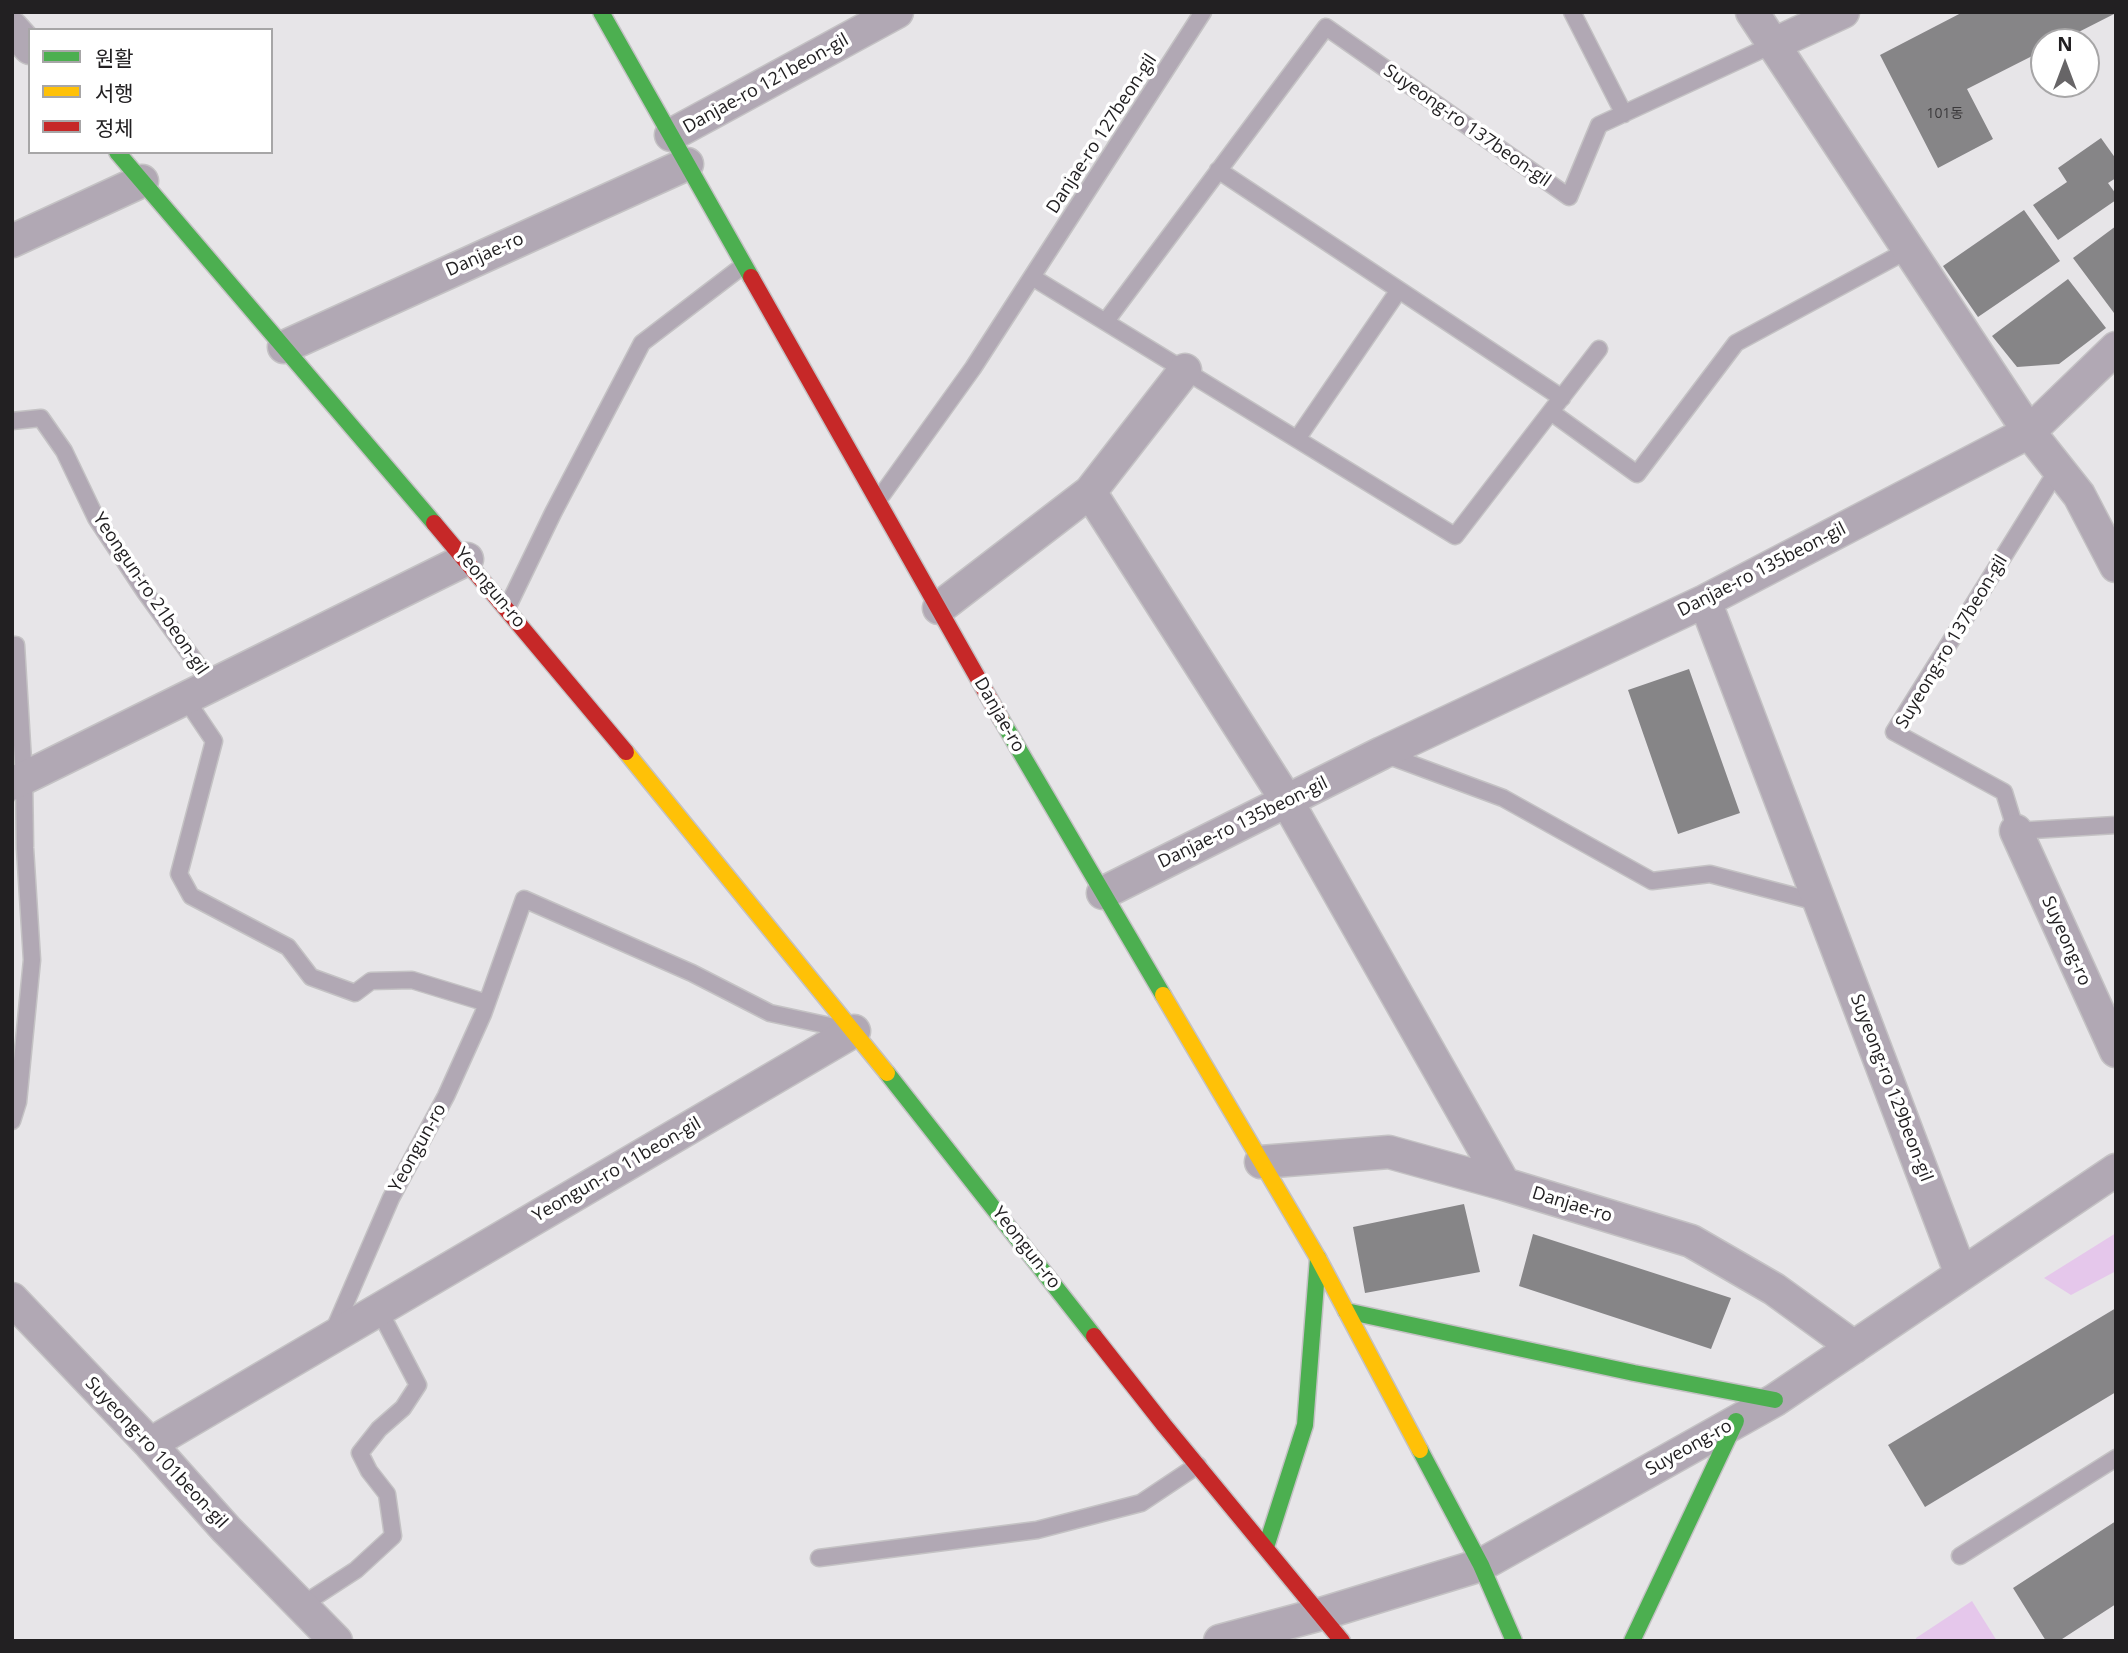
<!DOCTYPE html>
<html>
<head>
<meta charset="utf-8">
<style>
  body { margin:0 }
  #map { position:relative; width:2128px; height:1653px; overflow:hidden; background:#e7e5e8; font-family:"Open Sans","Noto Sans KR",sans-serif }
  canvas { display:block }
  .frame { position:absolute; inset:0; border:14px solid #222022; pointer-events:none }
  .legend { position:absolute; left:28px; top:28px; width:245px; height:126px; box-sizing:border-box; background:#fff; border:2px solid #a7a6a7; margin:0; padding:9px 12px; list-style:none; font-size:21px; color:#222022 }
  .legend li { display:flex; align-items:center; gap:14px; height:35px }
  .legend b { width:35px; border:2px solid #a7a6a7 }
  .north { position:absolute; left:2030px; top:28px; width:70px; height:70px; box-sizing:border-box; background:#fff; border:2px solid #a7a6a7; border-radius:50%; rotate:0deg; font-size:19px; font-weight:700; line-height:28px; text-align:center; color:#222022 }
  .north::after { content:''; display:block; margin:auto; width:24px; height:32px; background:#676567; clip-path:polygon(50% 0,100% 100%,50% 72%,0 100%) }
</style>
</head>
<body>
<div id="map">
<canvas width="2128" height="1653"></canvas>
<div class="frame"></div>
<ul class="legend">
<li><b style="height:9px;background:#4caf50"></b>원활</li>
<li><b style="height:9px;background:#ffc107"></b>서행</li>
<li><b style="height:9px;background:#c62828"></b>정체</li>
</ul>
<div class="north">N</div>
</div>
<script>
const c = document.querySelector('canvas').getContext('2d');
c.lineJoin = 'round';
function fillPath(path, color) { c.fillStyle = color; c.fill(path, 'evenodd'); }
const poly = rows => new Path2D(rows.map(r => 'M' + r).join(''));
function stroke(path, color, width, dash) { c.strokeStyle = color; c.lineWidth = width; c.lineCap = dash ? 'butt' : 'round'; c.setLineDash(dash || []); c.stroke(path); }
function drawText(font, color, halo, rows, align = 'center') {
  c.font = font + ' "Open Sans","Noto Sans KR",sans-serif'; c.lineWidth = 7; c.setLineDash([]); c.textBaseline = 'middle'; c.strokeStyle = halo; c.fillStyle = color; for (const [text, x, y, turn = 0] of rows) {
    c.save(); c.translate(x, y); c.rotate((+turn || 0) * Math.PI / 180); c.textAlign = isNaN(turn) ? turn : align; if (halo) c.strokeText(text, 0, 0); c.fillText(text, 0, 0); c.restore();
  }
}
fillPath(poly([
  [2116,1233,2116,1271,2071,1295,2044,1278],
  [1972,1601,1997,1641,1916,1641,1916,1638]
]), '#e5c7eb');
fillPath(poly([
  [1963,12,2116,13,2059,42,2044,42,2044,50,1967,89,1993,139,1938,168,1880,55],
  [2101,138,2116,159,2116,178,2108,183,2116,194,2116,200,2058,240,2033,205,2067,182,2058,168],
  [2024,210,2060,261,1978,317,1943,266],
  [2116,226,2116,312,2114,313,2073,258],
  [2068,279,2106,328,2059,364,2017,367,1992,336],
  [1689,669,1740,813,1678,834,1628,690],
  [1464,1204,1480,1272,1365,1293,1353,1227],
  [1533,1234,1731,1298,1711,1349,1519,1286],
  [2116,1308,2116,1392,1925,1507,1888,1445],
  [2116,1521,2116,1604,2059,1641,2046,1641,2013,1588]
]), '#868587');
const lane = poly([
  [1572,12,1624,114],
  [1218,170,1562,398],
  [1032,277,1455,536,1599,349],
  [1106,321,1326,27,1569,197,1599,125,1772,45],
  [1551,412,1637,474,1736,343,1908,250],
  [12,421,41,418,64,451,96,518,145,592,212,685],
  [1297,439,1399,290],
  [2058,469,1894,732,2004,792,2016,831,2116,825],
  [879,499,973,368,1203,12],
  [508,606,553,513,642,343,744,265],
  [12,645,16,645,24,778,25,848,32,960,18,1102,12,1121],
  [185,698,214,741,179,874,191,896,288,947,311,977,355,993,371,981,412,980,487,1003],
  [1384,754,1503,798,1652,881,1710,874,1821,903],
  [333,1332,391,1198,446,1096,483,1014,524,899,692,973,770,1013,844,1029],
  [1960,1556,2116,1458],
  [819,1558,1037,1530,1141,1503,1198,1465],
  [302,1605,356,1570,393,1536,387,1494,369,1471,360,1453,379,1429,403,1408,418,1385,379,1310]
]);
const street = poly([
  [1752,12,2029,432,2079,495,2116,566],
  [12,28,30,48],
  [1772,45,1843,12],
  [671,135,897,12],
  [12,241,142,181],
  [284,347,687,164],
  [1090,492,1287,801,1504,1184],
  [1705,601,1961,1274],
  [939,608,1090,492,1185,370],
  [12,784,467,559],
  [2016,831,2116,1051],
  [1103,893,1382,753,1705,601,2029,432,2116,348],
  [1261,1162,1389,1152,1504,1184,1691,1241,1774,1289,1854,1347],
  [12,1299,150,1444,226,1529,336,1641],
  [150,1444,854,1031],
  [1220,1641,1321,1614,1481,1565,1775,1400,2116,1170]
]);
const fast = poly([
  [601,12,751,277],
  [117,152,434,523],
  [1001,719,1163,995],
  [887,1073,1094,1336],
  [1346,1311,1634,1373,1775,1400],
  [1420,1450,1481,1565,1514,1641],
  [1266,1547,1305,1425,1318,1258],
  [1632,1641,1736,1421]
]);
const slow = poly([
  [626,752,887,1073],
  [1163,995,1318,1258,1420,1450]
]);
const jam = poly([
  [751,277,1001,719],
  [434,523,626,752],
  [1094,1336,1164,1425,1342,1641]
]);
stroke(lane, '#c4c2c4', 19);
stroke(street, '#c4c2c4', 35);
stroke(fast, '#c4c2c4', 19);
stroke(slow, '#c4c2c4', 19);
stroke(jam, '#c4c2c4', 19);
stroke(lane, '#b1a8b4', 16);
stroke(street, '#b1a8b4', 32);
stroke(fast, '#4caf50', 16);
stroke(slow, '#ffc107', 16);
stroke(jam, '#c62828', 16);
drawText('14px', '#3b393b', null, [
  ["101동",1945,114]
]);
drawText('18px', '#222022', '#fff', [
  ["Danjae-ro 121beon-gil",766,84,-29],
  ["Suyeong-ro 137beon-gil",1467,126,35],
  ["Danjae-ro 127beon-gil",1102,134,-57],
  ["Danjae-ro",485,255,-24],
  ["Danjae-ro 135beon-gil",1762,570,-27],
  ["Yeongun-ro",490,588,50],
  ["Yeongun-ro 21beon-gil",150,594,56],
  ["Suyeong-ro 137beon-gil",1952,642,-59],
  ["Danjae-ro",999,715,60],
  ["Danjae-ro 135beon-gil",1243,823,-26],
  ["Suyeong-ro",2066,941,66],
  ["Suyeong-ro 129beon-gil",1891,1088,69],
  ["Yeongun-ro",418,1148,-61],
  ["Yeongun-ro 11beon-gil",617,1170,-30],
  ["Danjae-ro",1572,1205,17],
  ["Yeongun-ro",1026,1248,52],
  ["Suyeong-ro",1689,1448,-29],
  ["Suyeong-ro 101beon-gil",156,1453,47]
]);
</script>
</body>
</html>
